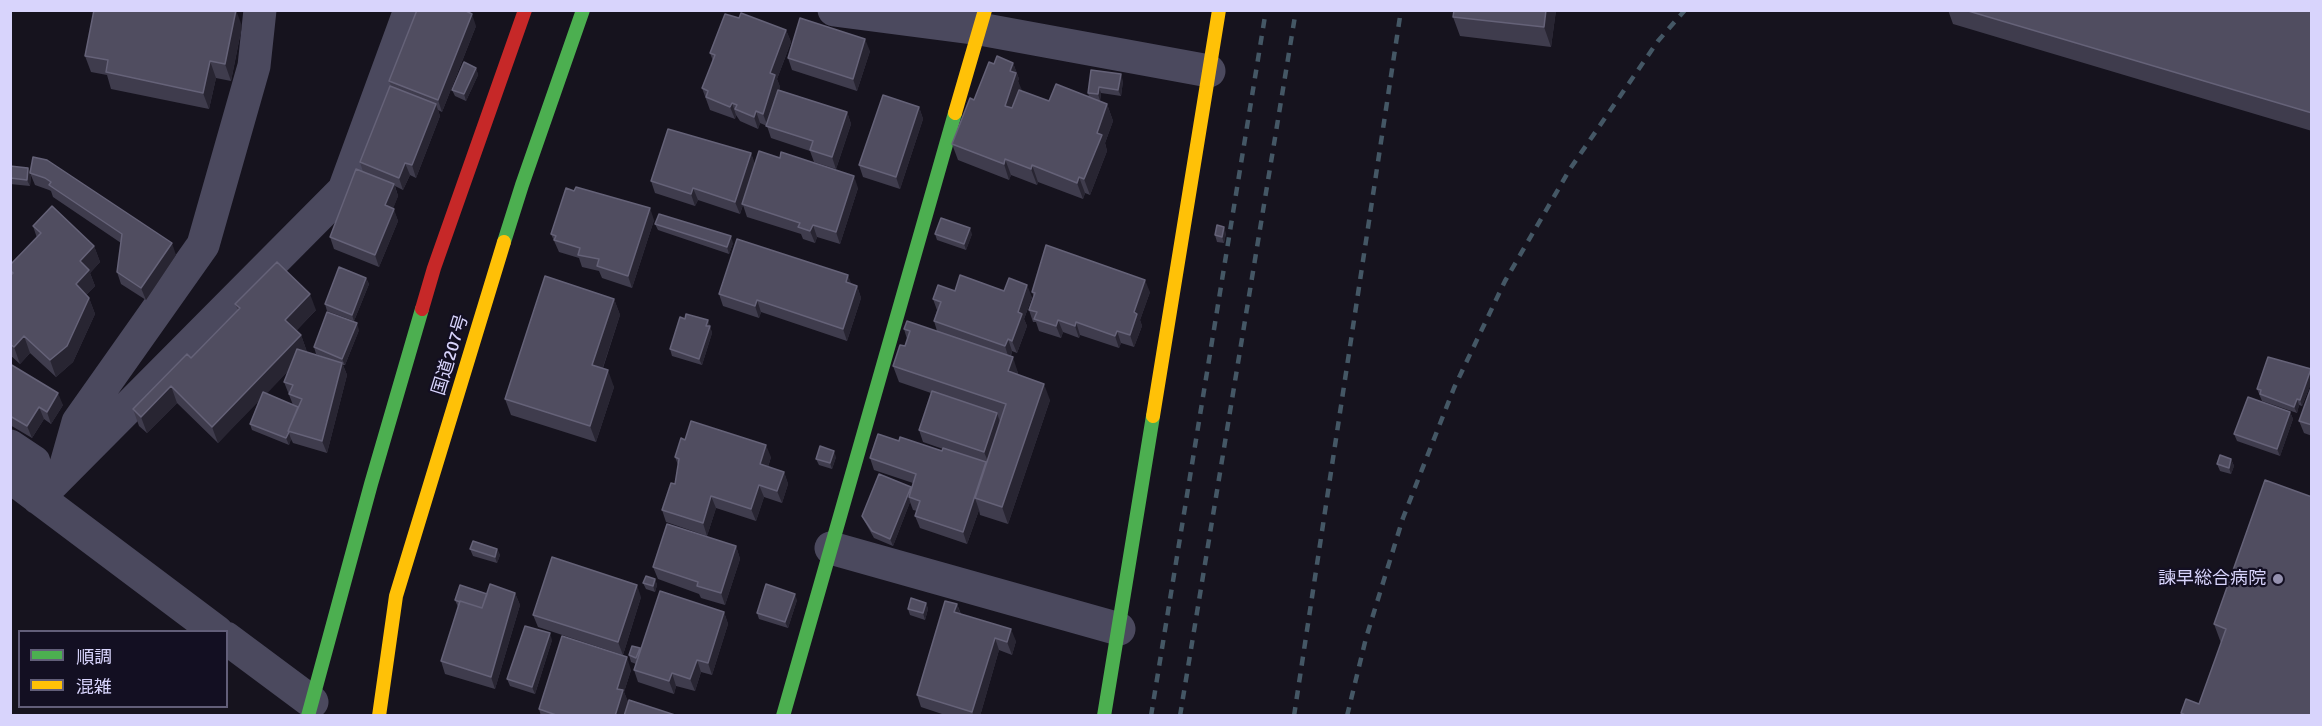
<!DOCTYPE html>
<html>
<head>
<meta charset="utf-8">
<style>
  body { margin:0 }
  #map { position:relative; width:2322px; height:726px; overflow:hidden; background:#16131e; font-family:Signika,"Noto Sans JP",sans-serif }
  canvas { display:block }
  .frame { position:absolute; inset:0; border:12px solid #d8d4fc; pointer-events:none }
  .legend { position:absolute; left:18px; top:630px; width:210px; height:78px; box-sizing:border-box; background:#130f22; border:2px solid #625e79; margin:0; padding:8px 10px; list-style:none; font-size:18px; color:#d8d4fc }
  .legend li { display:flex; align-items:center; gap:12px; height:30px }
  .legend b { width:30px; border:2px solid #625e79 }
</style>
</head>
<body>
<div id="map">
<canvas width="2322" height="726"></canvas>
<div class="frame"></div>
<ul class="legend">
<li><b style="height:8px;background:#4caf50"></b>順調</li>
<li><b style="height:8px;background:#ffc107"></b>混雑</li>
</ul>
</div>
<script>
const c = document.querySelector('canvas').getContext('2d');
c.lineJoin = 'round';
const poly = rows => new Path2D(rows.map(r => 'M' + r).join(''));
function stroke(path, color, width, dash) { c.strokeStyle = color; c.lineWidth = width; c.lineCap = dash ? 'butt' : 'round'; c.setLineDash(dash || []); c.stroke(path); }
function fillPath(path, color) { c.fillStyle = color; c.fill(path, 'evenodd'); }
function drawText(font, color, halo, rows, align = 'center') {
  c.font = font + ' Signika,"Noto Sans JP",sans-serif'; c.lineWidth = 4.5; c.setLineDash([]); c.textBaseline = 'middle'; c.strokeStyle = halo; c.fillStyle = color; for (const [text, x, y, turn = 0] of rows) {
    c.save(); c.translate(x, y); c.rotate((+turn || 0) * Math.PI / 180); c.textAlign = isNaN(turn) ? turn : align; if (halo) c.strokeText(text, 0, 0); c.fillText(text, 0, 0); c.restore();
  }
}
stroke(poly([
  [834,10,980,29,1209,71],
  [10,446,34,462,20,484],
  [65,468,78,422,203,245,254,66,260,10],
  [10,479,20,484,217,632],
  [38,498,344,190,410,10],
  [831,548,1119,629],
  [226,638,312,702]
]), '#4b495e', 33);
stroke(poly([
  [504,242,522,185,583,10],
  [308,716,371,484,422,309],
  [783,716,955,113],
  [1104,716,1153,416]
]), '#4caf50', 14);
stroke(poly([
  [955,113,985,10],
  [1153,416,1219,10],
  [379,716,396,596,504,242]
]), '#ffc107', 14);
stroke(poly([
  [422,309,434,268,525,10]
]), '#c62828', 14);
stroke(poly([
  [1151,716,1266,10],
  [1180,716,1296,10],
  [1294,716,1401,10],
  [1347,716,1366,638,1403,518,1454,388,1505,281,1570,169,1658,41,1685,10]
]), '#445765', 4.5, [9, 8]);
fillPath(poly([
  [1556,10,1551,47,1460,36,1453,17],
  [1948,10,2312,10,2312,131,1953,24],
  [739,18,786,30,791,42,777,79,780,87,779,90,847,112,851,124,836,169,814,162,810,151,771,138,767,126,760,123,758,129,740,121,736,115,735,119,710,110,702,88,713,61,710,53],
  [242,26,231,81,216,78,209,109,111,89,107,75,91,72,85,56],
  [476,26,442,112,438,110,440,116,416,178,410,175,403,190,395,186,398,196,393,208,398,221,379,267,334,249,330,237,363,172,360,162,391,86,389,81],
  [870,51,857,91,792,70,788,58],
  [1013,63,1019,79,1018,81,1021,91,1049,101,1089,97,1088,93,1091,70,1123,81,1121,96,1101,93,1100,101,1098,100,1107,104,1113,121,1105,143,1107,151,1090,195,1085,193,1083,199,1038,182,1037,185,1011,175,1009,180,958,160,952,144,994,64],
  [476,68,478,75,466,101,455,96,452,90],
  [919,107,923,119,900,189,863,177,859,165],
  [751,153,755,165,858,188,840,244,817,237,815,243,803,239,801,234,747,217,743,205,740,214,698,200,695,206,655,193,651,181],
  [33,157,176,255,146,300,121,284,117,272,121,243,53,197,51,191,49,190,35,185,30,173],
  [10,166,28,168,31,174,30,186,10,184],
  [654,220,632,288,602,278,599,271,582,267,579,258,559,252,551,234],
  [655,224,733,243,729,254,658,230],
  [33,226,94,246,100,262,90,273,95,286,86,295,89,298,95,314,73,362,56,377,30,353,20,364,10,355,10,265,37,238],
  [1226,233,1224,243,1217,242,1215,235],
  [935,234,972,234,966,250,937,240],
  [366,278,369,284,354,321,327,311,325,304],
  [851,284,857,286,861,298,847,341,761,312,759,318,723,306,719,294],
  [955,291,1004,291,1032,297,1024,319,1027,326,1017,353,1012,351,1011,356,1018,373,1018,375,1050,400,1008,524,980,515,979,510,967,544,920,528,915,516,917,511,913,510,910,502,893,546,874,538,865,522,862,516,912,488,913,483,874,470,870,458,899,441,942,451,943,449,923,442,919,430,931,393,899,382,893,366,905,346,907,339,904,329,937,331,934,321,937,310,933,299],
  [1032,292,1150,292,1140,320,1142,326,1134,347,1121,343,1119,348,1080,335,1079,338,1063,332,1061,338,1039,331,1036,322,1033,322,1029,310,1034,297],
  [614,299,620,315,603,368,614,387,596,442,511,415,505,399],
  [235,304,316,310,296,331,301,335,307,352,331,360,316,354,314,347,359,330,345,365,343,365,347,375,327,453,293,443,291,439,289,445,252,430,250,424,259,400,218,443,177,403,147,433,139,426,133,409,191,358,238,310],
  [288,371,284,382,293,405,266,394],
  [685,319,708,320,712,333,702,365,672,356,670,349],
  [10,364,63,405,51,424,44,419,32,438,10,425],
  [2312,371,2312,381,2302,406,2299,405,2297,413,2262,401,2257,389],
  [2312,385,2312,436,2304,433,2299,421],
  [2290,412,2293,419,2280,456,2237,441,2234,434],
  [685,440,771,457,768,467,784,472,788,484,782,503,764,497,756,521,716,508,707,536,666,522,662,510,675,484,678,465,675,457],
  [836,457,832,469,819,465,816,459],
  [2231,459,2234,466,2231,474,2220,471,2217,464],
  [2312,497,2312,716,2182,716,2181,713,2199,704,2221,643,2214,624],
  [736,546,740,559,725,605,701,598,699,594,658,579,653,567],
  [470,549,497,549,500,555,497,563,473,556],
  [655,579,657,585,655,592,646,589,643,583],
  [515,593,520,605,495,689,445,674,441,661,458,607,455,600,487,594],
  [641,597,623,655,538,627,533,615],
  [797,600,788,628,759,619,757,613],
  [926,603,928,609,925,620,910,615,908,609],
  [957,604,961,614,1016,641,1012,655,999,650,980,716,948,716,921,707,917,695],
  [724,612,728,624,712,675,701,672,695,691,676,686,674,694,638,682,634,670,636,664,631,662,629,655,640,648,640,650],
  [552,640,535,694,510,686,507,679],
  [631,670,624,692,628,702,624,716,541,716,539,709]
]), '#3f3c4d');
fillPath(poly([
  [236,10,242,26,231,81,225,64],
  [1546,10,1556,10,1551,47,1544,27],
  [472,14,476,26,442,112,438,100],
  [786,30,791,42,777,79,780,87,768,127,763,114,770,73],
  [865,39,870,51,857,91,853,79],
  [210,61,216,78,209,109,203,93],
  [1013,63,1019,79,1018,81,1022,90,1011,122,1005,106,1010,71],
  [476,68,478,75,466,101,464,94],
  [1121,74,1123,81,1121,96,1118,90],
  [1099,87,1101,93,1100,101,1098,94],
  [732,103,736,115,735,119,730,107],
  [436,104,440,116,416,178,412,165],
  [1107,104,1113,121,1105,143,1107,151,1090,195,1084,179,1097,133],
  [919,107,923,119,900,189,896,177],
  [756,111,760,123,758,129,754,117],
  [847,112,851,124,836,169,832,157],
  [751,153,755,165,740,214,735,202],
  [1005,159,1011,175,1009,180,1004,164],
  [405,163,410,175,403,190,399,178],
  [1032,165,1038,182,1037,185,1031,169],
  [28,168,31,174,30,186,27,180],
  [854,176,858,188,840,244,836,232],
  [1079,177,1085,193,1083,199,1077,183],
  [394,184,398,196,390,217,385,205],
  [693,188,698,200,695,206,691,194],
  [650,208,654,220,632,288,628,276],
  [394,209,398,221,379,267,375,255],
  [813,225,817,237,815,243,810,231],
  [1224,227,1226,233,1224,243,1222,237],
  [970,228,972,234,966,250,964,244],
  [731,236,733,243,729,254,727,247],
  [172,243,176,255,146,300,141,288],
  [94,246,100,262,90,273,95,286,81,300,76,284,80,261],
  [848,275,853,288,846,282],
  [366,278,369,284,354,321,352,315],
  [1145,280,1150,292,1140,320,1142,326,1134,347,1130,335,1134,312],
  [1027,285,1032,297,1024,319,1027,326,1017,353,1012,341,1018,312],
  [857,286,861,298,847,341,843,329],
  [310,294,316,310,291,336,285,320],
  [89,298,95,314,73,362,56,377,50,360],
  [614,299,620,315,598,382,592,365],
  [757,300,761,312,759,318,755,306],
  [708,320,712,333,702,365,699,359],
  [1058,320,1063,332,1061,338,1056,326],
  [1076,322,1080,335,1079,338,1075,326],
  [357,323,359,330,345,365,342,359],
  [1117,331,1121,343,1119,348,1115,336],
  [301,335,307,352,218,443,212,427],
  [24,336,30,353,20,364,14,347],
  [1008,339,1012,351,1009,359,1005,346],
  [1013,357,1018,373,1014,388,1008,371],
  [342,363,347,375,327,453,322,441],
  [2311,369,2312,381,2302,406,2300,400],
  [608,370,614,387,596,442,590,426],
  [1044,384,1050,400,1008,524,1002,507],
  [171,386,177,403,147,433,141,417],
  [58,393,63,405,51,424,47,412],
  [2297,399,2299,405,2297,413,2294,407],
  [39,407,44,419,32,438,27,426],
  [2290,412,2293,419,2280,456,2277,449],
  [997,413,1001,425,989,464,984,452],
  [289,433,291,439,289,445,286,438],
  [766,445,771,457,765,476,760,464],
  [834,451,836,457,832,469,830,463],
  [2231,459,2234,466,2231,474,2229,468],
  [986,462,975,498,979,510,967,544,963,532],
  [784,472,788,484,782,503,777,491],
  [759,485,764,497,756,521,751,509],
  [911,487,909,497,910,502,893,546,890,539],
  [711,496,716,508,707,536,703,523],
  [736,546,740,559,725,605,721,593],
  [497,549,500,555,497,563,495,557],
  [655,579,657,585,655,592,653,586],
  [637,585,641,597,623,655,618,642],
  [515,593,520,605,495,689,491,677],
  [795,594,797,600,788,628,785,622],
  [926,603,928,609,925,620,923,613],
  [957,604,961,616,954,612],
  [724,612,728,624,712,675,708,663],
  [1011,629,1016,641,1012,655,1007,642],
  [550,633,552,640,535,694,532,687],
  [995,638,999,650,980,716,974,716,972,712],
  [627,657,631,670,624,692,628,702,624,716,615,716,617,689],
  [697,660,701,672,695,691,690,679],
  [672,673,676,686,674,694,669,681]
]), '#282532');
const building = poly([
  [94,10,236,10,225,64,210,61,203,93,106,72,108,60,85,56,94,10],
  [417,10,464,10,472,14,438,100,389,81,417,10],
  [1454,10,1546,10,1544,27,1453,17,1454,10],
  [1965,10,2312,10,2312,113,1965,10],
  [741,13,786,30,770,73,775,75,763,114,756,111,754,117,735,109,737,105,732,103,730,107,706,97,708,91,702,88,715,55,710,53,725,14,739,18,741,13],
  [800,18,865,39,853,79,788,58,800,18],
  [997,56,1013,63,1010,71,1016,73,1005,106,1012,108,1019,90,1049,101,1056,84,1107,104,1097,133,1102,135,1084,179,1079,177,1077,183,1032,165,1031,169,1005,159,1004,164,952,144,970,98,974,100,989,62,994,64,997,56],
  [464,62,476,68,464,94,452,90,464,62],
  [1091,70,1121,74,1118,90,1099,87,1098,94,1088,93,1091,70],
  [390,86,436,104,412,165,405,163,399,178,360,162,390,86],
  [778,90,847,112,832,157,810,150,813,141,766,126,778,90],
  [883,95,919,107,896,177,859,165,883,95],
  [668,129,751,153,735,202,693,188,691,194,651,181,668,129],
  [759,151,780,158,781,152,854,176,836,232,813,225,810,231,798,227,800,223,742,204,759,151],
  [33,157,47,160,172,243,141,288,117,272,122,234,49,185,51,182,45,178,30,173,33,157],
  [10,166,28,168,27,180,10,178,10,166],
  [356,169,394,184,385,205,394,209,375,255,330,237,356,169],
  [576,187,650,208,628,276,597,266,599,259,578,255,580,248,554,240,556,236,551,234,566,188,574,191,576,187],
  [52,206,94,246,80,261,89,270,76,284,89,298,67,346,50,360,24,336,14,347,10,344,10,276,13,273,10,270,10,265,41,233,33,226,52,206],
  [659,214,731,236,727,247,655,224,659,214],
  [941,218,970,228,964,244,935,234,941,218],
  [1217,225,1224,227,1222,237,1215,235,1217,225],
  [737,239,848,275,846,282,857,286,843,329,757,300,755,306,719,294,737,239],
  [1046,245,1145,280,1134,312,1137,314,1130,335,1117,331,1115,336,1076,322,1075,326,1058,320,1056,326,1034,319,1037,312,1029,310,1035,293,1032,292,1046,245],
  [277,262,310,294,285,320,301,335,212,427,171,386,141,417,133,409,187,354,191,358,240,308,235,304,277,262],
  [339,267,366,278,352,315,325,304,339,267],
  [960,275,1004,291,1009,278,1027,285,1018,312,1022,314,1012,341,1008,339,1005,346,934,321,941,302,933,299,938,285,955,291,960,275],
  [545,276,614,299,592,365,608,370,590,426,505,399,545,276],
  [327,312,357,323,342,359,314,347,327,312],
  [686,314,708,320,706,326,710,326,699,359,670,349,680,317,685,319,686,314],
  [907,321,1013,357,1008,371,1044,384,1002,507,975,498,1006,404,893,366,900,345,905,346,910,331,904,329,907,321],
  [297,349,342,363,322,441,288,431,302,399,289,394,293,385,284,382,297,349],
  [2268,357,2311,369,2300,400,2297,399,2294,407,2260,394,2261,390,2257,389,2268,357],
  [10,364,58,393,47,412,39,407,27,426,10,416,10,364],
  [2312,385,2312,425,2299,421,2312,385],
  [932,391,997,413,984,452,919,430,932,391],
  [263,392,298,407,288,431,289,432,286,438,250,424,263,392],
  [2248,397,2290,412,2277,449,2234,434,2248,397],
  [691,421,766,445,760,464,784,472,777,491,759,485,751,509,711,496,703,523,662,510,671,483,675,484,679,459,675,457,681,438,685,440,691,421],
  [878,434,899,441,900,437,942,451,943,448,986,462,963,532,915,516,920,501,909,497,916,474,870,458,878,434],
  [820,446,834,451,830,463,816,459,820,446],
  [2220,455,2231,459,2229,468,2217,464,2220,455],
  [879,474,911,487,890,539,872,531,862,516,879,474],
  [2265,480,2312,497,2312,716,2187,716,2181,713,2186,699,2199,704,2226,629,2214,624,2265,480],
  [667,524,736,546,721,593,697,586,698,582,653,567,667,524],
  [473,541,497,549,495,557,470,549,473,541],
  [552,557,637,585,618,642,533,615,552,557],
  [646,576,655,579,653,586,643,583,646,576],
  [490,584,515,593,491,677,441,661,460,601,482,608,490,584],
  [766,584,795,594,785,622,757,613,766,584],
  [460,585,487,594,482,608,460,601,460,602,455,600,460,585],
  [660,591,724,612,708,663,697,660,690,679,672,673,669,681,634,670,660,591],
  [911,598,926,603,923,613,908,609,911,598],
  [945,601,957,604,954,612,1011,629,1007,642,995,638,972,712,917,695,945,601],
  [525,626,550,633,532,687,507,679,525,626],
  [562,636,627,657,617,689,623,690,615,716,559,716,539,709,562,636],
  [632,646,640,648,636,658,629,655,632,646],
  [629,700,678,716,624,716,629,700]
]);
fillPath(building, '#504d60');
stroke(building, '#656278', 1.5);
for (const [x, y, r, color] of [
  [2278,579,6,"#9490ae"]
]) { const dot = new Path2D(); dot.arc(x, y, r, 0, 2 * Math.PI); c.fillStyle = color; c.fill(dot); stroke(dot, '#130f22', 2); }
drawText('18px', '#d8d4fc', '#130f22', [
  ["国道207号",451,355,-73]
]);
drawText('18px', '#d8d4fc', '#130f22', [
  ["諫早総合病院",2266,579]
], 'right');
</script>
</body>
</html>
